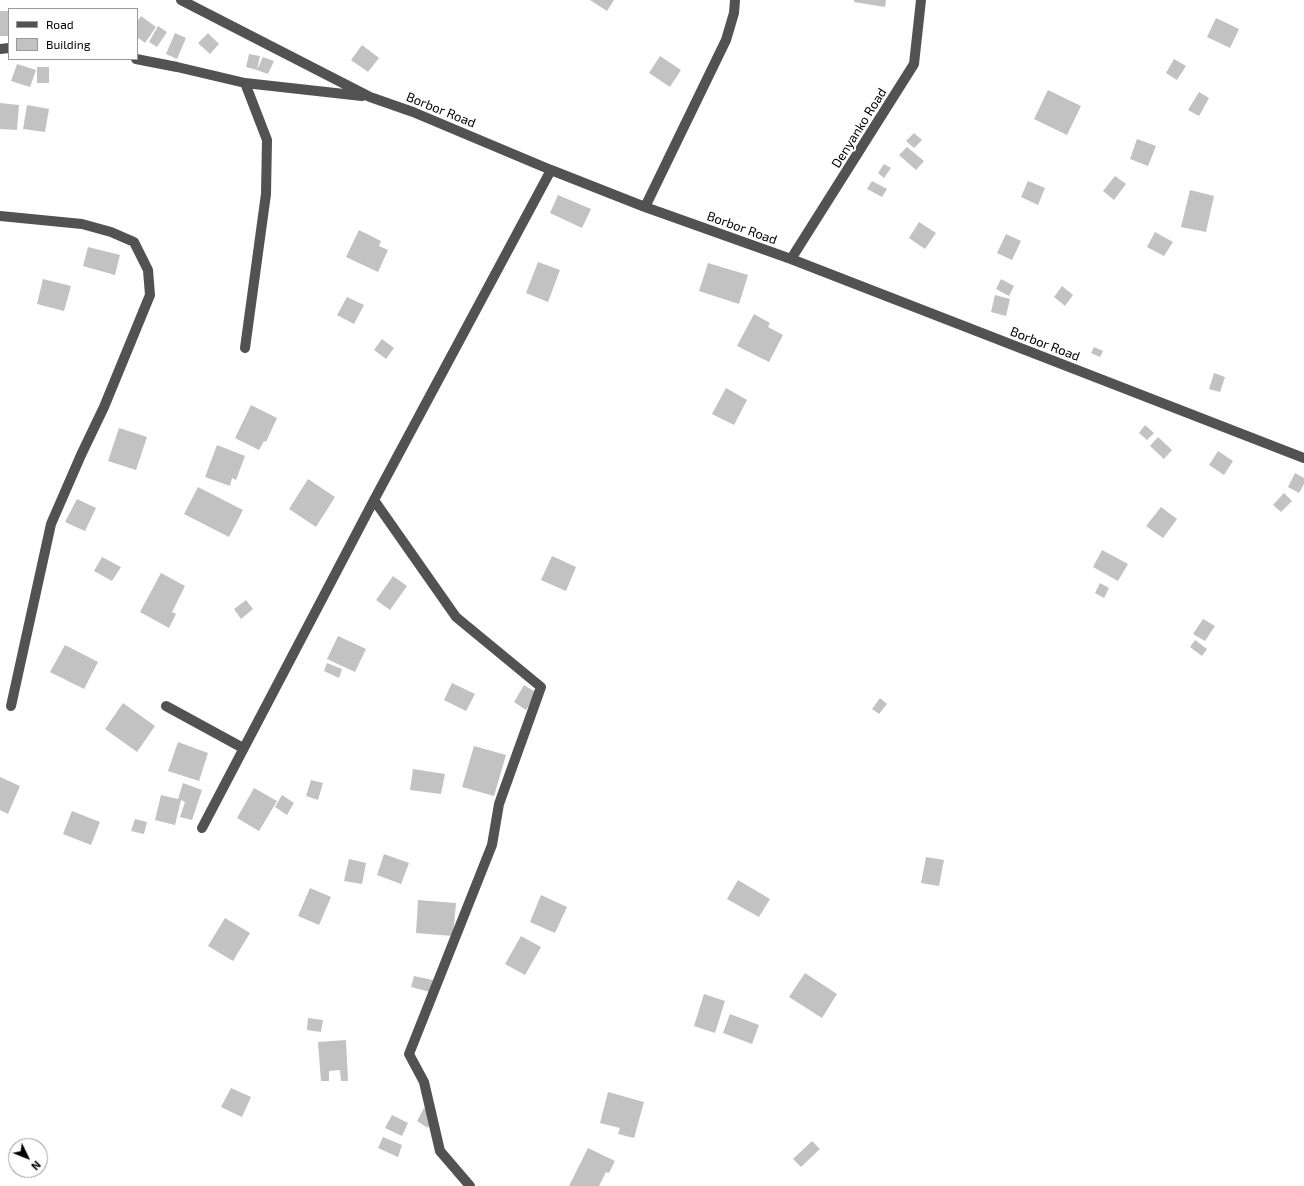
<!DOCTYPE html>
<html>
<head>
<meta charset="utf-8">
<style>
  body { margin:0 }
  #map { position:relative; width:1304px; height:1186px; overflow:hidden; background:#fff; font-family:"Exo 2",sans-serif }
  canvas { display:block }
  .legend { position:absolute; left:8px; top:8px; width:130px; height:52px; box-sizing:border-box; background:#fff; border:1px solid #999; margin:0; padding:5px 7px; list-style:none; font-size:12px; color:#000 }
  .legend li { display:flex; align-items:center; gap:8px; height:20px }
  .legend b { width:20px; border:1px solid #999 }
  .north { position:absolute; left:8px; top:1138px; width:40px; height:40px; box-sizing:border-box; background:#fff; border:1px solid #999; border-radius:50%; rotate:133deg; font-size:11px; font-weight:700; line-height:16px; text-align:center; color:#000 }
  .north::after { content:''; display:block; margin:auto; width:14px; height:18px; background:#000; clip-path:polygon(50% 0,100% 100%,50% 72%,0 100%) }
</style>
</head>
<body>
<div id="map">
<canvas width="1304" height="1186"></canvas>
<ul class="legend">
<li><b style="height:5px;background:#525252"></b>Road</li>
<li><b style="height:11px;background:#c2c2c2"></b>Building</li>
</ul>
<div class="north">N</div>
</div>
<script>
const c = document.querySelector('canvas').getContext('2d');
c.lineJoin = 'round';
function fillPath(path, color) { c.fillStyle = color; c.fill(path, 'evenodd'); }
const poly = rows => new Path2D(rows.map(r => 'M' + r).join(''));
function stroke(path, color, width, dash) { c.strokeStyle = color; c.lineWidth = width; c.lineCap = dash ? 'butt' : 'round'; c.setLineDash(dash || []); c.stroke(path); }
function drawText(font, color, halo, rows, align = 'center') {
  c.font = font + ' "Exo 2",sans-serif'; c.lineWidth = 4; c.setLineDash([]); c.textBaseline = 'middle'; c.strokeStyle = halo; c.fillStyle = color; for (const [text, x, y, turn = 0] of rows) {
    c.save(); c.translate(x, y); c.rotate((+turn || 0) * Math.PI / 180); c.textAlign = isNaN(turn) ? turn : align; if (halo) c.strokeText(text, 0, 0); c.fillText(text, 0, 0); c.restore();
  }
}
fillPath(poly([
  [590,0,614,0,607,11],
  [854,0,886,0,885,7,854,2],
  [0,11,9,11,9,36,0,36],
  [141,16,156,27,145,43,137,37,137,22],
  [1216,18,1239,29,1230,48,1207,37],
  [158,26,167,32,157,47,149,42],
  [175,33,186,38,177,59,166,54],
  [208,33,219,44,210,54,198,43],
  [362,45,379,58,368,72,351,60],
  [249,54,260,56,257,70,246,67],
  [660,56,681,70,670,87,649,73],
  [263,57,274,61,268,74,257,70],
  [1174,59,1186,66,1177,80,1166,73],
  [17,64,36,70,30,87,11,81],
  [37,67,49,67,49,83,37,83],
  [1048,90,1081,106,1067,135,1034,119],
  [1199,92,1209,98,1199,116,1188,110],
  [0,103,19,105,17,130,0,129],
  [27,105,49,109,45,132,23,129],
  [914,133,922,140,914,148,906,141],
  [1137,139,1156,146,1148,166,1130,159],
  [907,147,924,161,916,170,899,155],
  [884,164,891,168,884,178,878,173],
  [1115,176,1126,184,1114,200,1103,191],
  [872,181,887,189,882,197,867,189],
  [1028,181,1045,188,1038,205,1021,197],
  [1190,190,1214,196,1206,232,1181,227],
  [558,195,591,209,582,228,550,213],
  [919,222,936,233,925,249,909,238],
  [359,230,381,241,379,246,388,250,378,272,346,257],
  [1155,232,1173,242,1164,256,1147,247],
  [1006,234,1021,241,1012,260,997,253],
  [88,247,120,255,115,275,83,266],
  [538,262,560,270,548,302,526,293],
  [708,263,748,275,739,304,699,291],
  [43,279,71,286,64,311,37,304],
  [1001,279,1014,286,1009,296,996,289],
  [1062,286,1073,295,1065,306,1054,297],
  [995,295,1010,299,1006,316,991,312],
  [347,297,364,305,354,324,337,315],
  [754,314,770,323,768,327,783,335,769,362,737,346],
  [382,339,394,348,386,359,374,350],
  [1094,347,1103,351,1100,357,1091,353],
  [1214,373,1225,377,1220,392,1209,389],
  [726,388,747,400,734,425,712,414],
  [251,405,277,418,266,442,264,441,259,450,235,438],
  [1145,425,1154,433,1147,440,1139,433],
  [119,428,147,437,136,470,108,461],
  [1158,437,1172,450,1164,459,1150,446],
  [217,445,245,456,236,480,232,478,230,486,205,477],
  [1218,451,1233,461,1224,475,1209,465],
  [1295,473,1304,478,1304,484,1299,493,1288,487],
  [308,479,335,497,316,527,289,509],
  [198,487,243,510,229,537,184,514],
  [1284,493,1292,501,1281,512,1273,505],
  [77,499,96,508,85,531,65,522],
  [1161,507,1177,519,1163,538,1146,526],
  [1102,550,1128,564,1118,581,1093,567],
  [552,556,576,567,566,591,541,580],
  [102,557,121,567,112,581,94,571],
  [161,573,185,586,172,612,176,614,169,628,140,612],
  [393,576,407,586,390,610,376,600],
  [1100,583,1109,588,1104,598,1095,593],
  [246,600,253,609,241,619,234,609],
  [1203,619,1215,626,1205,641,1193,634],
  [338,636,366,649,355,672,327,659],
  [1195,640,1207,649,1202,656,1190,647],
  [65,645,98,662,84,689,50,672],
  [327,663,342,669,339,678,324,671],
  [452,683,475,694,466,711,444,700],
  [524,685,537,693,526,710,514,702],
  [880,698,887,704,879,714,872,709],
  [123,703,155,726,137,752,105,729],
  [178,742,208,753,199,781,168,771],
  [474,746,506,755,494,796,462,787],
  [413,769,445,774,441,794,410,790],
  [0,777,20,786,8,814,0,810],
  [311,780,323,783,318,800,306,796],
  [183,783,202,790,192,820,180,817,185,802,181,800,175,825,155,820,161,795,178,799],
  [254,788,277,801,259,831,237,818],
  [282,795,294,803,287,815,275,807],
  [72,811,100,822,91,845,63,834],
  [135,819,147,822,144,834,131,831],
  [384,854,409,863,401,884,377,875],
  [926,857,944,860,939,886,921,883],
  [349,859,366,863,362,884,344,881],
  [738,880,770,899,759,917,727,899],
  [310,888,331,897,319,925,298,916],
  [541,895,567,907,555,933,530,922],
  [418,900,456,903,453,936,416,933],
  [225,918,250,933,233,961,208,946],
  [521,936,541,947,525,975,505,964],
  [805,973,837,994,822,1018,789,997],
  [414,976,433,980,430,992,411,987],
  [704,994,725,1001,715,1033,694,1026],
  [730,1014,759,1025,752,1044,723,1033],
  [308,1018,323,1020,321,1032,307,1030],
  [346,1040,348,1081,341,1081,340,1070,329,1071,329,1081,321,1081,318,1042],
  [231,1088,251,1097,242,1117,221,1107],
  [608,1092,644,1102,634,1138,618,1134,620,1128,600,1123],
  [424,1108,435,1115,428,1128,417,1121],
  [392,1115,408,1123,402,1136,385,1128],
  [383,1137,402,1145,398,1157,378,1148],
  [812,1141,820,1149,801,1167,793,1159],
  [588,1148,615,1161,609,1173,606,1172,599,1186,569,1186]
]), '#c2c2c2');
stroke(poly([
  [181,0,370,97,413,112,551,170,645,207,791,259,1304,458],
  [0,49,9,48],
  [136,59,177,67,245,83,362,96],
  [645,207,726,40,734,13,735,0],
  [0,216,82,224,111,232,134,242,148,270,150,295,104,407,81,455,51,524,11,706],
  [791,259,914,64,921,0],
  [245,348,266,194,267,140,245,83],
  [374,500,456,617,541,687,499,804,492,845,409,1054,424,1082,440,1151,470,1186],
  [166,706,243,748],
  [202,828,374,500,551,170]
]), '#525252', 10);
drawText('13px', '#000', '#fff', [
  ["Borbor Road",441,110,22],
  ["Denyanko Road",859,128,-58],
  ["Borbor Road",742,228,20],
  ["Borbor Road",1045,344,21]
]);
</script>
</body>
</html>
